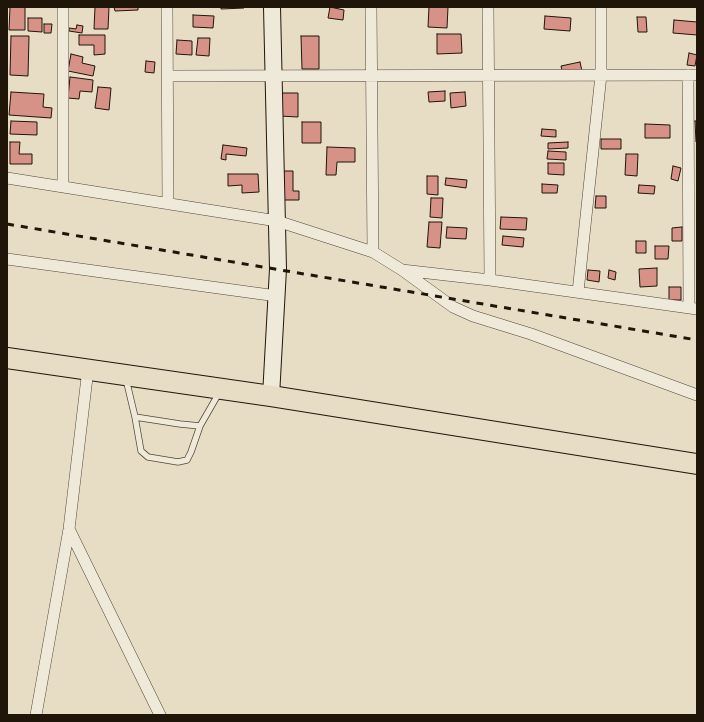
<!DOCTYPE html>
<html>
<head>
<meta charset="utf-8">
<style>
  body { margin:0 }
  #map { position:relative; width:704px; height:722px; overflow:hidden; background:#e7ddc4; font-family:"Libre Caslon Text",serif }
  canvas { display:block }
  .frame { position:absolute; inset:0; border:8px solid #201509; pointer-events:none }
</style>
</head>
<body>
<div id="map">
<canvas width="704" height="722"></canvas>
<div class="frame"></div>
</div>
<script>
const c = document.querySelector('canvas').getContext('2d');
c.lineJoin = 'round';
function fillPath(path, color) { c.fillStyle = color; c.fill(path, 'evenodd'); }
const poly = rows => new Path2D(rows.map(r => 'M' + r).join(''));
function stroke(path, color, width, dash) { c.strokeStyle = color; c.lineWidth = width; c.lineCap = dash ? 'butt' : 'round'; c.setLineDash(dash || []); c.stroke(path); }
const building = poly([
  [10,7,25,7,25,30,9,30,10,7],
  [95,7,109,7,108,29,94,29,95,7],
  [114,7,138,7,138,10,115,11,114,7],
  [221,7,244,7,244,8,221,9,221,7],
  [330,7,344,10,343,20,328,18,330,7],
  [429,7,448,7,447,28,428,27,429,7],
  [193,15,214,16,213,28,193,27,193,15],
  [545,16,571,18,570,31,544,29,545,16],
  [637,17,646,17,647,32,638,32,637,17],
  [28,18,42,18,42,32,28,31,28,18],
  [674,20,697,22,697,35,673,33,674,20],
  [44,24,52,24,51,33,44,33,44,24],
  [77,25,83,26,82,33,69,31,69,28,76,29,77,25],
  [437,34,461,34,462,53,437,54,437,34],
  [79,35,105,35,105,54,94,55,94,45,79,45,79,35],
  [11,36,29,36,28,76,10,75,11,36],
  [301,36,319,36,319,69,302,69,301,36],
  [198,38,210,38,209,56,196,55,198,38],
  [177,40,192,41,192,55,176,54,177,40],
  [689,53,697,55,695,66,687,65,689,53],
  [71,54,83,57,82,63,95,66,93,76,68,71,71,54],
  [146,61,155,62,154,73,145,72,146,61],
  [580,62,582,71,563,75,561,66,580,62],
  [70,77,93,80,92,92,80,91,79,99,68,98,70,77],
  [98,87,111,88,109,110,95,108,98,87],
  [445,91,445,101,429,102,428,92,445,91],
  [11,92,44,94,43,107,52,108,51,118,9,115,11,92],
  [465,92,466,106,451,108,450,93,465,92],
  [280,93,298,93,298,117,279,116,280,93],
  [11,121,37,122,37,135,10,134,11,121],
  [695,121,697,121,697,142,696,142,695,121],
  [302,122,321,122,321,143,302,143,302,122],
  [645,124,670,125,670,138,645,138,645,124],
  [542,129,556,130,556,137,541,136,542,129],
  [601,139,621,139,621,149,601,149,601,139],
  [10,142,20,142,19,154,32,154,32,164,10,164,10,142],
  [568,142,568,148,548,149,548,143,568,142],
  [223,145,247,148,246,156,226,154,226,160,221,159,223,145],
  [327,147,355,148,355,162,337,162,336,175,326,175,327,147],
  [548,151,566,152,566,160,547,159,548,151],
  [626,154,638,154,637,176,625,175,626,154],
  [548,163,564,163,564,175,548,174,548,163],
  [673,166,681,168,678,181,671,179,673,166],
  [282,171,293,171,293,191,299,191,299,200,281,200,282,171],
  [228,174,258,174,259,192,242,193,242,185,228,186,228,174],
  [427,176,438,176,438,195,427,194,427,176],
  [446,178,467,180,466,188,445,185,446,178],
  [542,184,558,185,557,193,542,193,542,184],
  [639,185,655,186,654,194,638,193,639,185],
  [596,196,606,196,606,208,595,208,596,196],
  [431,198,443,198,442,218,430,217,431,198],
  [501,217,527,218,526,230,500,229,501,217],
  [429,222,442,222,440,248,427,247,429,222],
  [447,227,467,228,466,239,446,238,447,227],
  [682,227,682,241,672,241,672,228,682,227],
  [503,236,524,238,523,247,502,245,503,236],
  [636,241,646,241,646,253,636,253,636,241],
  [655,246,669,246,668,259,655,259,655,246],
  [657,268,657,286,640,287,639,269,657,268],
  [588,270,600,271,599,282,587,280,588,270],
  [609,270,616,272,615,280,608,278,609,270],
  [669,287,681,287,681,300,669,300,669,287]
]);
fillPath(building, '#d79288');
stroke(building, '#201509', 1);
const lane = poly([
  [126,379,135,417,180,424,200,426,219,393],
  [135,417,141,451,148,457,178,462,187,460,191,452,200,426]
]);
const street = poly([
  [63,7,63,187],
  [167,7,168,204],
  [371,7,373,252],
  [488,7,490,280],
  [688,75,689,308],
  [168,76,697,75],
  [7,178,277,221,373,252,402,270,453,307,473,316,531,334,697,395],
  [7,259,277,296],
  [402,270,490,280,697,309],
  [578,292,601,75,601,7],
  [69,529,160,715],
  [36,715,69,529,88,369]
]);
const secondary = poly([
  [271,396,278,269,272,7]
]);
const highway = poly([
  [7,358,271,396,697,464]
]);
stroke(lane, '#524738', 7);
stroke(street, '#524738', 12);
stroke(secondary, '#201509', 18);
stroke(highway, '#201509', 22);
stroke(lane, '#efe9d9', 5.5);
stroke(street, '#efe9d9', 11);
stroke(secondary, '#efe9d9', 16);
stroke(highway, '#e7ddc4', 20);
stroke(poly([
  [7,224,697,340]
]), '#201509', 3, [7, 7]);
</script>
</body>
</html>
